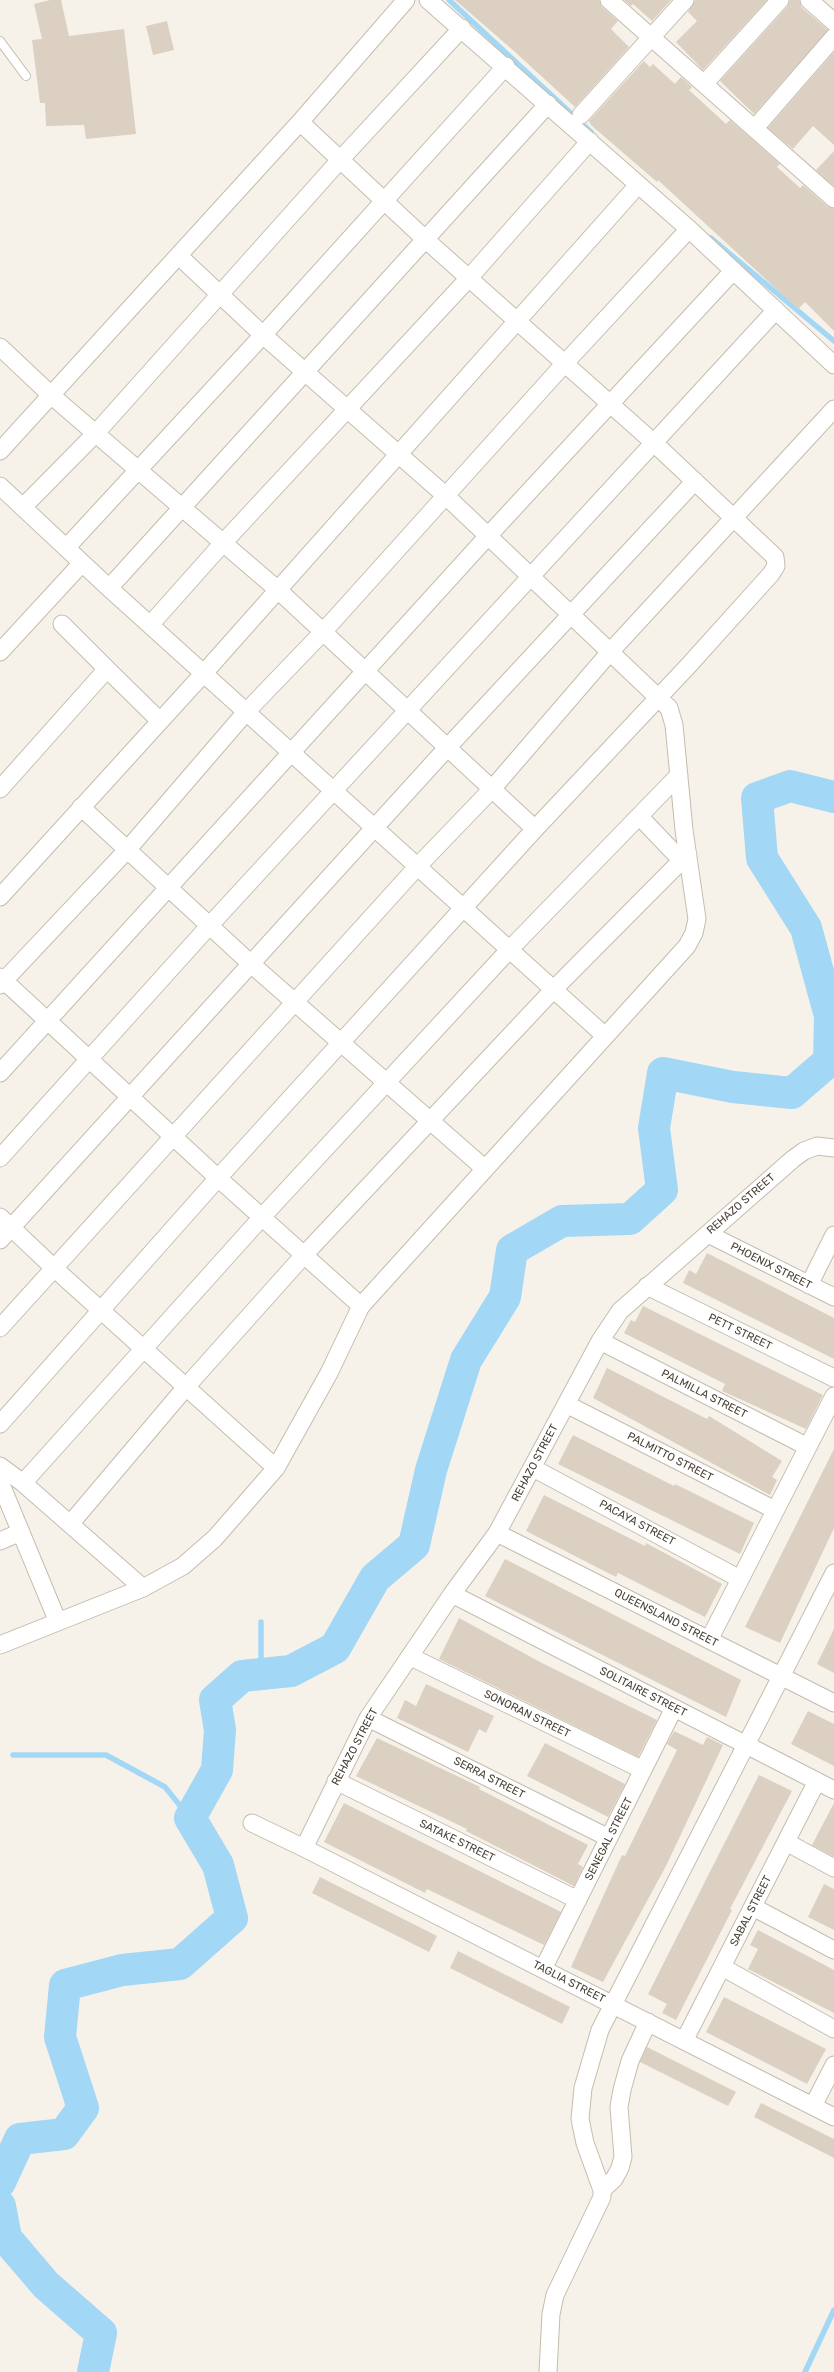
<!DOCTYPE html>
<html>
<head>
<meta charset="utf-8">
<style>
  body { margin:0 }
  canvas { display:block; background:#f6f2ea }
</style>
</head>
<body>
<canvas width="834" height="2372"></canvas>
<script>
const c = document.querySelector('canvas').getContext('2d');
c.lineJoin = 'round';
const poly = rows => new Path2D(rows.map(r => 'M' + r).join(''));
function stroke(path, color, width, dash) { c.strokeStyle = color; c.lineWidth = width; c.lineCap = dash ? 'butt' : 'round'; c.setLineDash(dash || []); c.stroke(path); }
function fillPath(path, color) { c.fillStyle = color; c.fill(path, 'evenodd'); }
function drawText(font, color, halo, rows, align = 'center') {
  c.font = font + ' Rubik,sans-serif'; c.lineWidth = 3.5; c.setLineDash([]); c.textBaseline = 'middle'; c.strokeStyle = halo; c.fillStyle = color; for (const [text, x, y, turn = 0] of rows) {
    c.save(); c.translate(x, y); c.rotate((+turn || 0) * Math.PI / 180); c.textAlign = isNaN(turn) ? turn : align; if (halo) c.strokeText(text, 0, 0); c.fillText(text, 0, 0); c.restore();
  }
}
stroke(poly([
  [449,0,591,132],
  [711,238,834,341],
  [261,1674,261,1622],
  [13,1755,106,1755,165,1787,190,1818],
  [805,2372,834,2310]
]), '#a3d7f6', 5.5);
stroke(poly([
  [0,2182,20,2139,64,2134,83,2108,60,2037,65,1985,122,1970,180,1964,232,1918,218,1865,190,1818,217,1770,220,1730,215,1700,242,1676,291,1671,335,1648,375,1578,414,1545,431,1470,466,1360,505,1297,512,1250,562,1221,630,1219,662,1190,654,1128,663,1073,733,1087,792,1093,829,1061,830,1016,806,928,762,858,757,798,790,786,834,797],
  [0,2206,6,2238,46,2285,101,2333,93,2372]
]), '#a3d7f6', 32);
fillPath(poly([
  [50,0,61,0,69,36,124,29,136,134,86,139,84,125,46,126,45,103,40,103,32,40,42,39,34,4],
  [455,0,599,0,602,7,618,21,611,29,629,47,575,107,514,51],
  [624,0,671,0,652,21,633,4,631,6],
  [695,0,767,0,703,70,676,42,697,21,688,12],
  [790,0,799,0,802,8,828,30,754,114,720,81,787,7],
  [167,21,174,50,153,55,146,26],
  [834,52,834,145,813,126,793,149,768,128],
  [644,61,650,67,653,64,675,84,681,77,692,87,689,90,726,124,730,120,780,164,777,167,800,188,803,185,827,206,834,209,834,331,805,302,798,309,658,180,657,182,591,125,589,121],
  [834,151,834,186,816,170],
  [707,1253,834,1318,834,1359,683,1283,689,1270,696,1274],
  [643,1306,823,1395,806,1429,722,1391,725,1384,624,1333,631,1320,635,1322],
  [607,1368,707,1419,709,1416,782,1461,772,1477,777,1480,770,1495,593,1398],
  [573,1435,674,1486,675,1484,754,1523,740,1554,558,1464],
  [834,1449,834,1528,780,1643,745,1627],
  [544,1495,645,1546,646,1543,722,1584,705,1617,618,1573,616,1577,526,1531],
  [505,1559,741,1680,726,1717,485,1596],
  [459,1618,542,1663,657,1720,638,1757,439,1659],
  [834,1629,834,1673,817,1664],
  [426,1684,494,1716,486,1733,479,1729,468,1752,397,1718,405,1700,416,1706],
  [808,1711,834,1724,834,1766,791,1744],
  [674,1731,703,1745,707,1737,723,1745,666,1866,603,1982,571,1967,622,1855,625,1856,677,1750,667,1744],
  [377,1738,480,1787,479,1789,588,1845,578,1864,583,1867,574,1886,466,1831,467,1829,356,1776],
  [545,1743,625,1784,608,1817,527,1776],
  [759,1775,792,1791,730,1909,732,1910,676,2020,662,2013,667,2004,648,1994],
  [344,1803,561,1912,544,1945,427,1889,425,1893,324,1842],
  [834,1803,834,1857,812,1845],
  [320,1877,437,1936,429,1952,312,1893],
  [824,1884,834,1889,834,1930,808,1917],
  [758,1930,834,1970,834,2013,748,1969,758,1949,750,1945],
  [458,1951,570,2007,562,2024,450,1968],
  [724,1997,826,2049,807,2084,706,2032],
  [647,2047,736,2092,728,2106,640,2062],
  [761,2103,834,2139,834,2158,754,2117]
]), '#dbd0c1');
const lane = poly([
  [0,41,26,76]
]);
const street = poly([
  [428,0,689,229,834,365],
  [609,0,834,199],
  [809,0,834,22],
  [705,83,780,0],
  [581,115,685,0],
  [755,128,834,37],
  [0,347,52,396,278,590,535,829],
  [0,451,300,122,406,0],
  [0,486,109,588,604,1035],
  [23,507,96,433,340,160,462,28],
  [66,548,263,335,506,66],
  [109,588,548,104],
  [62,624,107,669],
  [150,625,223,543,469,278,590,141],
  [0,652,82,563],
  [0,789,107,669,160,721],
  [81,807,250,963,484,1168],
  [640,817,681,860],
  [0,897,204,673,638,185],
  [0,977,218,1178,361,1306],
  [0,985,128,849,246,712,323,632,566,362,689,229],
  [0,1073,488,536,733,271],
  [0,1158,210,925,776,310],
  [0,1217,55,1269,276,1468],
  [708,1234,834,1297],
  [0,1240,447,748,695,481],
  [809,1285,834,1235],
  [647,1286,834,1378],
  [0,1328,417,867,492,789,610,652,834,409],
  [600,1341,808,1447],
  [566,1404,775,1510],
  [0,1424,218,1178,535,829,689,665,771,574,776,566,775,557,653,442,426,240,300,122],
  [0,1466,23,1483,143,1588],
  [533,1468,740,1579],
  [0,1482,58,1622],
  [23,1483,262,1217,510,949,679,775],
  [71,1523,186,1387,304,1255,553,990,688,854],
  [497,1533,834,1703],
  [0,1541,21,1532],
  [452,1594,834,1790],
  [709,1640,834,1396],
  [0,1645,143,1588,183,1566,215,1538,276,1468,329,1373,361,1306,687,946,694,933,697,919,684,830,674,725,669,708,446,496,263,335,179,256],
  [411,1657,643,1770],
  [368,1718,609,1838],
  [336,1781,578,1900],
  [252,1823,304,1848,834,2117],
  [786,1842,834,1868],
  [304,1848,368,1718,452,1594,497,1533,600,1341,620,1311,793,1159,804,1151,817,1146,834,1148],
  [753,1907,834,1950],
  [722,1967,834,2029],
  [543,1969,674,1708],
  [684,2041,817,1781],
  [813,2106,834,2065],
  [602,2190,614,2179,620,2168,623,2157,619,2107,622,2090,630,2061,648,2022],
  [548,2372,551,2314,555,2295,602,2197,602,2190,585,2143,580,2119,583,2088,600,2030,834,1573]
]);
stroke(lane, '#c5bcae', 10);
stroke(street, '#c5bcae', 19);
stroke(lane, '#fff', 8);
stroke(street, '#fff', 17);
drawText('11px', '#4a4237', '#fff', [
  ["REHAZO STREET",741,1204,-41],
  ["PHOENIX STREET",771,1266,27],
  ["PETT STREET",740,1332,26],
  ["PALMILLA STREET",704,1394,27],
  ["PALMITTO STREET",670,1457,27],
  ["REHAZO STREET",535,1463,-62],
  ["PACAYA STREET",637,1523,28],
  ["QUEENSLAND STREET",666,1618,27],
  ["SOLITAIRE STREET",643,1692,27],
  ["SONORAN STREET",527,1714,26],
  ["REHAZO STREET",355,1747,-62],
  ["SERRA STREET",489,1778,27],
  ["SENEGAL STREET",609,1839,-63],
  ["SATAKE STREET",457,1841,26],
  ["SABAL STREET",751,1911,-63],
  ["TAGLIA STREET",569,1982,27]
]);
</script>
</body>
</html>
